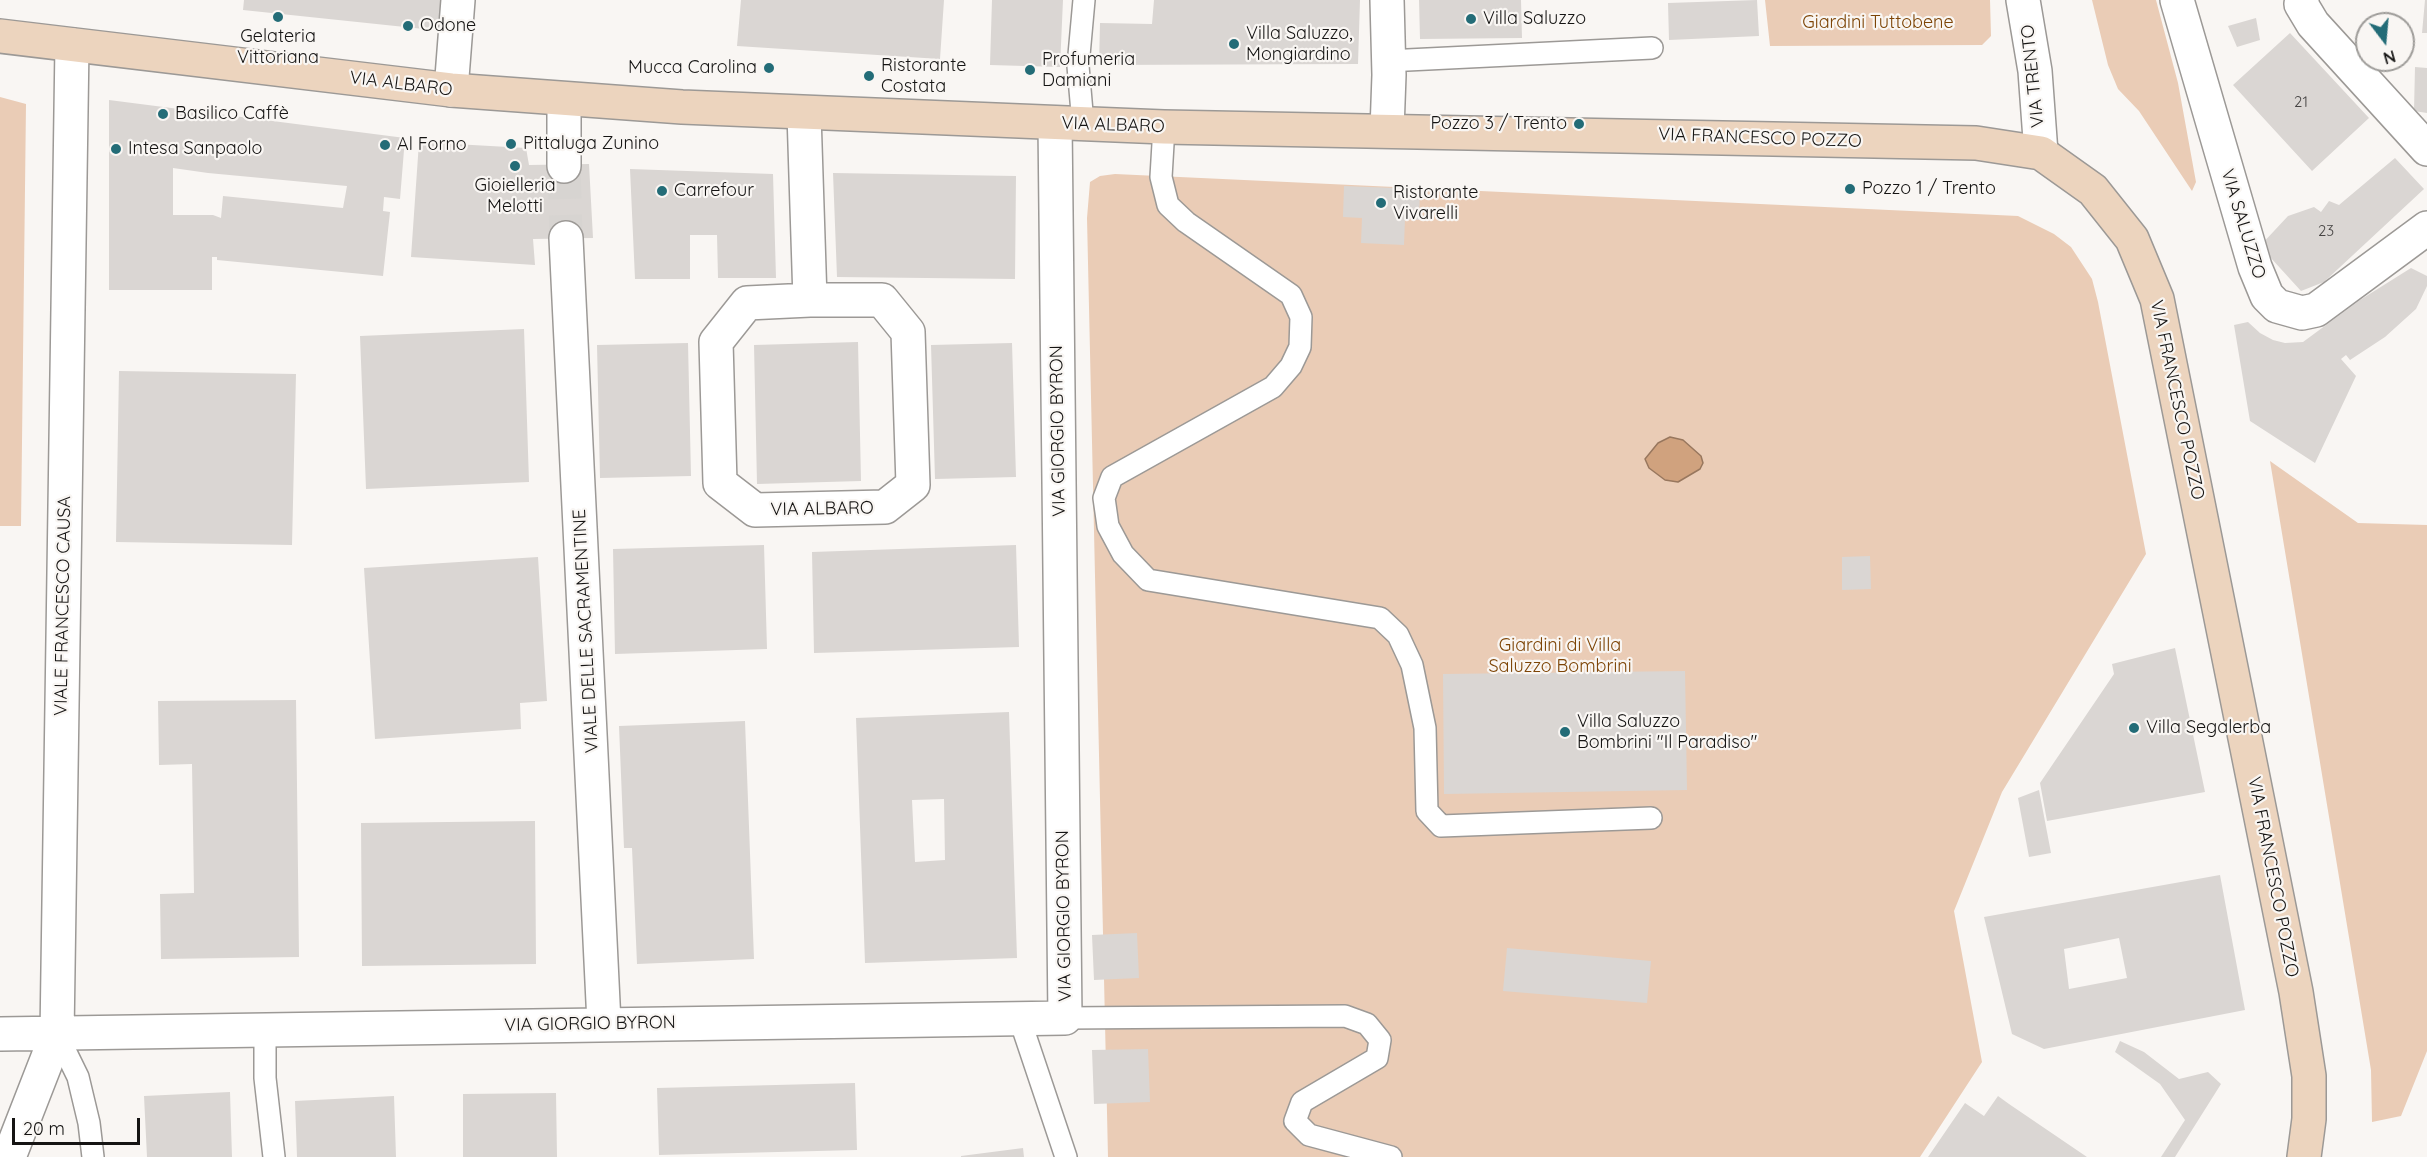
<!DOCTYPE html>
<html>
<head>
<meta charset="utf-8">
<style>
  body { margin:0 }
  #map { position:relative; width:2427px; height:1157px; overflow:hidden; background:#f9f6f3; font-family:Quicksand,sans-serif }
  canvas { display:block }
  .north { position:absolute; left:2355px; top:12px; width:60px; height:60px; box-sizing:border-box; background:#f9f6f3; border:2px solid #9e9c99; border-radius:50%; rotate:164deg; font-size:16px; font-weight:700; line-height:24px; text-align:center; color:#151413 }
  .north::after { content:''; display:block; margin:auto; width:21px; height:27px; background:#236c77; clip-path:polygon(50% 0,100% 100%,50% 72%,0 100%) }
  .scale { position:absolute; left:12px; top:1118px; width:128px; height:27px; box-sizing:border-box; border:3px solid #151413; border-top:0; padding-left:8px; font-size:18px; line-height:21px; white-space:nowrap; color:#151413; -webkit-text-stroke:4px #f9f6f3; paint-order:stroke }
</style>
</head>
<body>
<div id="map">
<canvas width="2427" height="1157"></canvas>
<div class="north">N</div>
<div class="scale">20 m</div>
</div>
<script>
const c = document.querySelector('canvas').getContext('2d');
c.lineJoin = 'round';
function fillPath(path, color) { c.fillStyle = color; c.fill(path, 'evenodd'); }
const poly = rows => new Path2D(rows.map(r => 'M' + r).join(''));
function stroke(path, color, width, dash) { c.strokeStyle = color; c.lineWidth = width; c.lineCap = dash ? 'butt' : 'round'; c.setLineDash(dash || []); c.stroke(path); }
function drawText(font, color, halo, rows, align = 'center') {
  c.font = font + ' Quicksand,sans-serif'; c.lineWidth = 4.5; c.setLineDash([]); c.textBaseline = 'middle'; c.strokeStyle = halo; c.fillStyle = color; for (const [text, x, y, turn = 0] of rows) {
    c.save(); c.translate(x, y); c.rotate((+turn || 0) * Math.PI / 180); c.textAlign = isNaN(turn) ? turn : align; if (halo) c.strokeText(text, 0, 0); c.fillText(text, 0, 0); c.restore();
  }
}
fillPath(poly([
  [1765,0,1990,0,1991,36,1982,45,1770,46],
  [2092,0,2156,0,2178,83,2196,182,2192,191,2139,111,2118,89,2108,65],
  [0,97,26,104,21,526,0,526],
  [1115,174,2018,216,2054,234,2071,247,2092,279,2098,302,2146,554,2002,792,1954,911,1982,1062,1920,1157,1108,1157,1087,218,1090,182,1100,176],
  [2270,461,2358,523,2427,525,2427,1051,2401,1116,2372,1122,2371,1070]
]), '#eaccb6');
const water = poly([
  [1670,437,1683,440,1701,456,1703,463,1700,469,1678,482,1665,480,1649,468,1645,459,1658,443,1670,437]
]);
fillPath(water, '#d0a27e');
stroke(water, '#98775e', 1.5);
fillPath(poly([
  [244,0,445,0,443,31,243,10],
  [741,0,944,0,940,59,737,46],
  [992,0,1063,0,1060,67,990,65],
  [1154,0,1360,0,1358,64,1099,65,1100,23,1152,24],
  [1419,0,1521,0,1522,38,1420,39],
  [1757,0,1759,36,1669,40,1668,3],
  [2425,0,2427,0,2427,33,2422,33],
  [2256,18,2260,40,2237,47,2228,26],
  [2290,33,2369,118,2312,171,2233,85],
  [2415,67,2427,68,2427,113,2414,111],
  [109,100,405,138,400,199,384,197,383,211,390,212,383,276,217,260,217,257,212,257,212,290,109,290],
  [173,168,208,173,347,186,343,208,223,196,221,218,213,215,173,215],
  [419,142,526,148,529,165,589,164,593,238,533,239,535,265,411,257],
  [2395,158,2424,189,2324,282,2301,291,2260,246,2288,216,2314,207,2321,212,2329,201,2339,205],
  [630,169,773,174,776,278,718,278,717,235,690,235,690,279,635,279],
  [833,173,1016,176,1015,279,837,277],
  [1344,186,1420,189,1419,220,1405,219,1404,245,1361,243,1362,218,1343,217],
  [2411,268,2427,276,2427,286,2416,309,2385,337,2350,360,2346,355,2341,359,2356,376,2315,463,2250,421,2234,325,2248,322,2260,333,2273,340,2285,343,2303,342,2360,300],
  [524,329,529,482,366,489,360,336],
  [858,342,861,481,757,484,754,345],
  [688,343,691,476,600,478,597,345],
  [1012,343,1016,477,935,479,931,345],
  [119,371,296,374,292,545,116,542],
  [764,545,767,649,615,654,613,549],
  [1016,545,1019,647,814,653,812,552],
  [1870,556,1871,589,1842,590,1842,557],
  [538,557,547,701,520,703,521,729,375,739,364,568],
  [2175,648,2205,792,2047,821,2040,783,2114,674,2112,664],
  [1685,671,1687,790,1444,794,1443,674],
  [296,700,299,957,161,959,160,894,194,893,192,764,159,765,158,701],
  [1009,712,1017,958,865,963,856,718],
  [944,799,945,860,915,862,912,800],
  [745,721,754,959,637,964,632,848,624,848,619,726],
  [2039,790,2051,853,2029,857,2018,798],
  [535,821,536,964,362,966,361,823],
  [2220,875,2245,1010,2044,1049,2012,1034,1984,917],
  [2119,938,2127,978,2069,989,2064,949],
  [1137,933,1139,978,1094,980,1092,935],
  [1507,948,1651,961,1647,1003,1503,991],
  [2120,1041,2144,1052,2179,1079,2208,1072,2221,1084,2175,1157,2161,1157,2185,1120,2160,1084,2115,1052],
  [1148,1049,1150,1102,1094,1104,1092,1050],
  [855,1083,857,1150,659,1155,657,1088],
  [230,1092,232,1157,147,1157,144,1096],
  [556,1093,557,1157,463,1157,463,1094],
  [394,1096,396,1157,297,1157,295,1101],
  [1998,1096,2009,1104,2087,1157,1928,1157,1965,1103,1984,1116],
  [1023,1148,1024,1157,961,1157,961,1156]
]), '#dad6d3');
stroke(poly([
  [564,166,566,238]
]), '#d7d4d1', 33, [33, 16]);
const lane = poly([
  [1387,61,1652,48],
  [1083,124,1078,66,1084,0],
  [1164,127,1161,177,1168,205,1186,222,1291,295,1301,317,1300,347,1291,366,1273,387,1112,477,1104,498,1108,526,1123,554,1148,580,1380,618,1398,635,1412,665,1425,728,1427,811,1441,826,1651,818],
  [1065,1018,1345,1016,1367,1024,1380,1040,1377,1058,1302,1102,1295,1121,1309,1135,1391,1157],
  [1020,1020,1066,1157],
  [265,1030,265,1078,274,1157],
  [57,1034,78,1077,89,1123,93,1157]
]);
const street = poly([
  [2023,0,2035,71,2041,153],
  [2177,0,2255,267,2267,296,2277,306,2302,313,2316,310,2427,228],
  [2302,0,2301,4,2313,24,2427,149],
  [451,90,458,0],
  [564,99,564,166],
  [804,114,810,300],
  [1387,130,1389,75,1387,0],
  [566,238,604,1023],
  [810,300,882,300,908,332,913,485,885,507,755,510,720,483,716,342,747,303,810,300],
  [0,1034,1065,1018,1055,123],
  [9,1157,57,1034,72,45]
]);
const secondary = poly([
  [0,36,451,90,682,107,1164,127,1976,143,2041,153,2093,190,2132,239,2157,299,2296,992,2309,1076,2309,1119,2304,1157]
]);
stroke(lane, '#9c9996', 24);
stroke(street, '#9c9996', 36);
stroke(secondary, '#9c9996', 36);
stroke(lane, '#fff', 21);
stroke(street, '#fff', 33);
stroke(secondary, '#ecd4be', 33);
for (const [x, y, r, color] of [
  [278,17,6,"#236c77"],
  [1471,19,6,"#236c77"],
  [408,26,6,"#236c77"],
  [1234,44,6,"#236c77"],
  [769,68,6,"#236c77"],
  [1030,70,6,"#236c77"],
  [869,76,6,"#236c77"],
  [163,114,6,"#236c77"],
  [1579,124,6,"#236c77"],
  [511,144,6,"#236c77"],
  [385,145,6,"#236c77"],
  [116,149,6,"#236c77"],
  [515,166,6,"#236c77"],
  [1850,189,6,"#236c77"],
  [662,191,6,"#236c77"],
  [1381,203,6,"#236c77"],
  [2134,728,6,"#236c77"],
  [1565,732,6,"#236c77"]
]) { const dot = new Path2D(); dot.arc(x, y, r, 0, 2 * Math.PI); c.fillStyle = color; c.fill(dot); stroke(dot, '#f9f6f3', 2); }
drawText('15px', '#464443', null, [
  ["21",2301,102],
  ["23",2326,231]
]);
drawText('18px', '#151413', '#f9f6f3', [
  ["Villa Saluzzo",1483,19],
  ["Odone",420,26],
  ["Villa Saluzzo,",1246,34],
  ["Mongiardino",1246,55],
  ["Gelateria",278,37,"center"],
  ["Vittoriana",278,58,"center"],
  ["Profumeria",1042,60],
  ["Damiani",1042,81],
  ["Ristorante",881,66],
  ["Costata",881,87],
  ["Mucca Carolina",757,68,"right"],
  ["Basilico Caffè",175,114],
  ["Pozzo 3 / Trento",1567,124,"right"],
  ["Pittaluga Zunino",523,144],
  ["Al Forno",397,145],
  ["Intesa Sanpaolo",128,149],
  ["Gioielleria",515,186,"center"],
  ["Melotti",515,207,"center"],
  ["Pozzo 1 / Trento",1862,189],
  ["Carrefour",674,191],
  ["Ristorante",1393,193],
  ["Vivarelli",1393,214],
  ["Villa Saluzzo",1577,722],
  ["Bombrini \"Il Paradiso\"",1577,743],
  ["Villa Segalerba",2146,728]
], 'left');
drawText('18px', '#7d4405', '#f9f6f3', [
  ["Giardini Tuttobene",1878,23],
  ["Giardini di Villa",1560,646],
  ["Saluzzo Bombrini",1560,667]
]);
drawText('18px', '#151413', '#f9f6f3', [
  ["VIA TRENTO",2033,76,-96],
  ["VIA ALBARO",401,84,7],
  ["VIA ALBARO",1113,125,2],
  ["VIA FRANCESCO POZZO",1760,138,2],
  ["VIA SALUZZO",2243,224,73],
  ["VIA FRANCESCO POZZO",2177,400,78],
  ["VIA GIORGIO BYRON",1058,431,-91],
  ["VIA ALBARO",822,509,-1],
  ["VIALE FRANCESCO CAUSA",63,606,-89],
  ["VIALE DELLE SACRAMENTINE",586,631,-93],
  ["VIA FRANCESCO POZZO",2273,877,79],
  ["VIA GIORGIO BYRON",1064,916,-91],
  ["VIA GIORGIO BYRON",590,1024,-1]
]);
</script>
</body>
</html>
